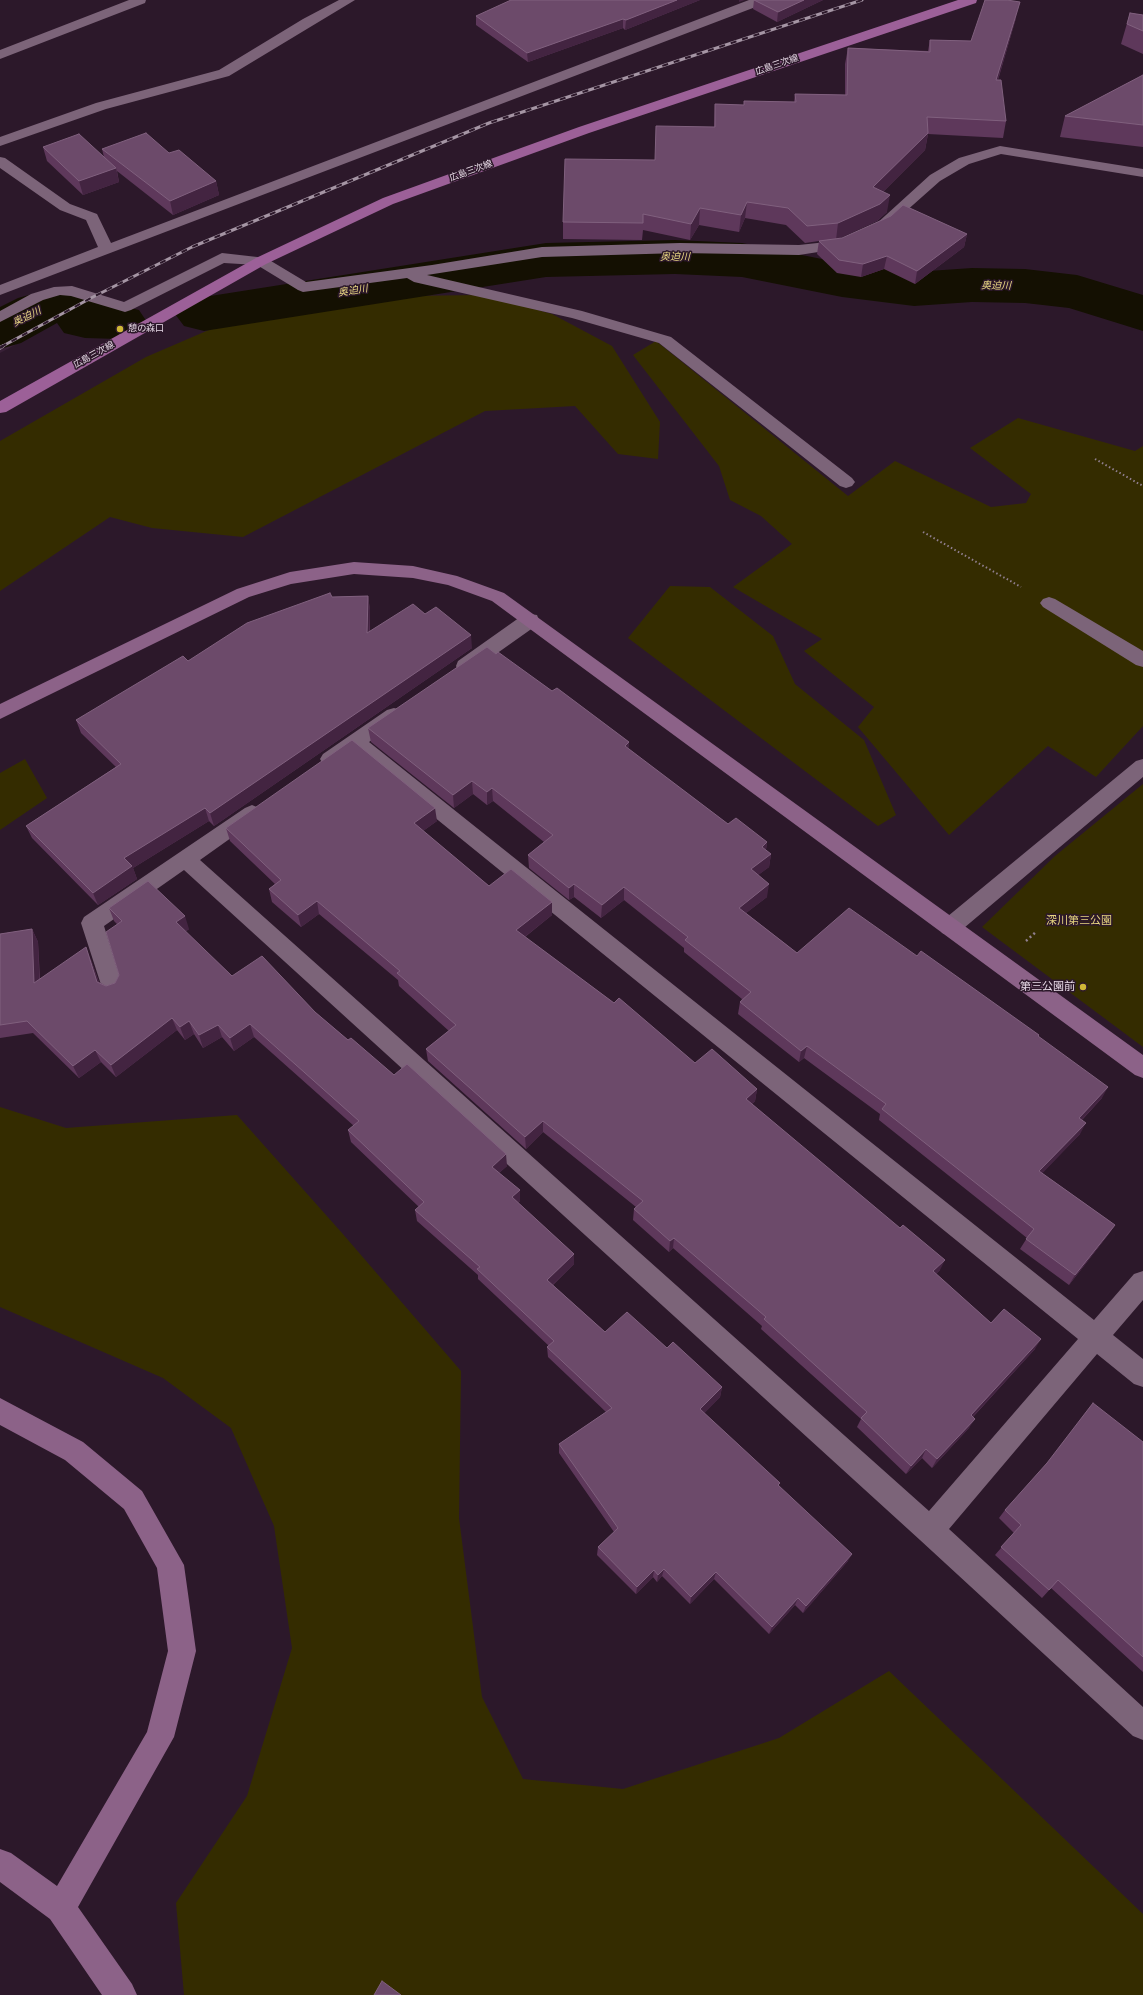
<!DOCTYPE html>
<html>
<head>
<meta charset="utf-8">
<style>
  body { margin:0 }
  canvas { display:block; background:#2c182a }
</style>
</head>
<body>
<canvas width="1143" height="1995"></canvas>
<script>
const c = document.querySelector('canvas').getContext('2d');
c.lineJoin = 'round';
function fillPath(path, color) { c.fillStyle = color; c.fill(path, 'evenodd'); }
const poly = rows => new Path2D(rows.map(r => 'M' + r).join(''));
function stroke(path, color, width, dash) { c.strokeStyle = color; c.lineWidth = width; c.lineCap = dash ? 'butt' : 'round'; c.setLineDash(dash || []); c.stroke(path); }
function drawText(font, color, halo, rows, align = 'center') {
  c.font = font + ' "Space Grotesk","Noto Sans JP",sans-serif'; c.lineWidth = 3; c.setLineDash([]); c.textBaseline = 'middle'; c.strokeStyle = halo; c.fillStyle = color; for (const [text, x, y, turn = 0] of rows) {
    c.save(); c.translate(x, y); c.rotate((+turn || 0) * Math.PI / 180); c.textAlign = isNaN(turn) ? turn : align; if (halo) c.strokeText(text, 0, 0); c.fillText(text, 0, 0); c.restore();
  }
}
fillPath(poly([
  [60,311,68,316,0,353,0,342]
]), '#392037');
fillPath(poly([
  [484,295,552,314,612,346,660,422,658,459,618,454,575,406,485,411,243,537,152,528,110,517,0,591,0,441,146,357,232,320,398,296],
  [656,341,848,496,895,461,991,507,1026,503,1031,494,970,448,1018,418,1135,451,1143,446,1143,726,1096,777,1048,746,949,835,858,727,874,707,804,651,822,639,733,587,792,544,761,516,730,500,719,466,633,355],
  [670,586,710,587,773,636,795,684,864,740,896,815,878,826,628,638],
  [25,759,47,798,0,830,0,773],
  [1143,784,1143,1047,982,927,1055,856],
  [0,1107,66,1128,237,1115,342,1233,461,1371,459,1518,482,1697,523,1779,623,1789,779,1738,889,1671,1143,1914,1143,1995,184,1995,176,1903,247,1796,292,1648,274,1526,231,1428,163,1378,0,1307]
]), '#342c00');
fillPath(poly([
  [675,240,742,243,842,263,914,272,972,268,1025,269,1077,275,1143,295,1143,331,1069,308,1025,303,972,302,914,306,842,297,742,277,675,274,546,277,204,331,184,326,175,314,184,302,204,297,546,243,675,240],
  [54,288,86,294,104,302,106,304,118,305,139,310,147,322,139,334,118,339,85,338,64,333,57,323,21,343,0,349,0,307,18,298,54,288]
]), '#141002');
stroke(poly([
  [1095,459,1143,486],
  [923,532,1021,587]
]), '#907f8e', 2, [1.5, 2.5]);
stroke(poly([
  [1026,941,1037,931]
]), '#907f8e', 2.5, [2, 3]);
fillPath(poly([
  [1049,597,1055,599,1143,651,1143,667,1136,665,1043,607,1040,603,1043,599,1049,597]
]), '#7c6479');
fillPath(poly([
  [129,0,146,0,145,3,0,59,0,50,129,0],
  [339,0,355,0,229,76,106,109,0,146,0,137,96,103,219,70,303,19,339,0],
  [749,0,767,0,766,3,0,295,0,285,98,247,86,220,60,210,0,168,0,157,5,158,70,204,97,214,111,243,749,0],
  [1000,146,1143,169,1143,177,1001,154,969,164,940,181,887,228,882,229,877,228,875,225,930,175,959,158,1000,146],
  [848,236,853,238,856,241,853,244,844,248,799,255,680,253,542,257,427,275,582,311,671,337,852,478,855,482,852,486,846,488,840,486,659,343,572,318,414,282,407,278,303,292,298,290,257,265,224,263,131,310,125,312,71,296,60,295,43,300,0,322,0,311,31,294,54,287,72,286,124,302,222,253,266,258,306,282,432,265,542,247,680,243,799,245,836,241,848,236],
  [530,614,537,615,539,620,537,625,472,671,465,673,458,671,456,666,458,661,523,615,530,614],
  [394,708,401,710,404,715,401,720,369,742,1094,1320,1134,1274,1143,1271,1143,1300,1113,1335,1143,1359,1143,1387,1134,1384,1097,1354,949,1529,1143,1707,1143,1740,1133,1736,920,1540,184,870,104,926,123,988,120,994,112,997,104,994,81,923,84,917,245,808,252,805,259,808,262,813,259,818,200,860,929,1511,1078,1339,354,752,337,764,330,766,323,764,320,759,323,754,387,710,394,708],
  [1143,759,1143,777,958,933,950,936,942,933,939,927,942,921,1136,761,1143,759]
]), '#7c6479');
fillPath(poly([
  [354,562,413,566,457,576,504,593,1143,1055,1143,1078,1135,1075,492,601,448,585,413,578,354,574,291,584,249,597,0,719,0,704,237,589,290,572,354,562],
  [0,1398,83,1442,142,1491,184,1565,196,1651,174,1737,78,1907,132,1984,137,1995,102,1995,50,1919,0,1882,0,1849,11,1853,57,1886,147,1732,168,1651,157,1568,124,1509,65,1460,0,1425,0,1398]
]), '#8c6288');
fillPath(poly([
  [958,0,977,0,976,3,589,133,393,204,266,264,6,412,0,413,0,401,256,258,383,198,579,127,958,0]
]), '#9c6098');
const railFar1 = poly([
  [1,347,91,298,192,247,489,123,862,0]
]);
const rail = poly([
  [0,348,3,346]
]);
stroke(railFar1, '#a595a4', 3);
stroke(rail, '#a595a4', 3.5);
stroke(railFar1, '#2c182a', 2, [6]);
stroke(rail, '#2c182a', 2.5, [8]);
fillPath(poly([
  [700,0,625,30,623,28,528,62,476,25,476,16],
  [754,0,823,0,777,22,753,9],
  [1130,13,1143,15,1143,54,1121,44],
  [1016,18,998,80,1006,121,1003,138,928,134,925,150,883,192,887,212,877,221,837,239,967,234,964,247,915,284,884,269,861,277,837,273,817,254,819,241,805,243,786,225,745,218,739,232,699,225,690,240,643,230,642,240,563,239,563,222,655,160,714,127,715,104,744,105,794,102,795,94,845,95,845,64,848,48,928,51,930,40,971,41],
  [1143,75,1143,147,1060,137,1065,116],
  [43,147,104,157,102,149,169,153,216,181,219,195,173,215,117,171,119,182,83,195,47,161],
  [368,596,370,610,370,632,425,614,472,648,214,826,209,821,133,868,137,879,98,905,32,838,26,826,116,767,81,733,76,720,188,661,332,597],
  [496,654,629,742,628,749,728,824,767,842,766,850,771,854,769,867,758,875,767,897,746,913,797,953,917,956,1039,1035,1039,1037,1102,1098,1082,1120,1080,1134,1042,1173,1115,1225,1108,1235,1069,1285,1020,1249,1027,1238,879,1120,880,1114,804,1058,799,1062,738,1014,740,1002,742,999,684,952,684,948,624,900,601,918,574,897,569,900,529,868,528,855,544,842,493,801,487,805,473,794,454,808,371,742,368,728],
  [437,821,423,831,489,886,552,915,525,937,695,1063,757,1089,755,1101,752,1104,940,1270,936,1274,991,1323,1035,1349,973,1417,969,1428,932,1468,922,1458,906,1474,857,1427,861,1419,761,1329,762,1326,673,1248,669,1252,633,1220,634,1209,636,1207,543,1132,526,1149,428,1061,426,1049,449,1031,399,986,398,980,319,914,301,927,272,902,269,889,275,884,230,841,226,828],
  [109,908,189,929,185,932,232,976,315,1012,348,1040,394,1075,507,1166,499,1173,520,1190,520,1201,518,1203,574,1254,574,1264,553,1285,605,1332,667,1348,722,1387,720,1397,704,1413,779,1486,848,1561,803,1613,795,1605,769,1634,714,1579,690,1604,662,1576,657,1582,653,1577,636,1594,597,1555,598,1547,614,1532,559,1453,559,1444,606,1412,548,1357,547,1347,549,1346,478,1279,478,1275,417,1221,415,1210,419,1207,351,1142,348,1130,354,1126,254,1037,234,1051,222,1037,203,1048,194,1034,185,1040,177,1030,116,1077,101,1062,79,1078,33,1033,0,1038,0,934,32,929,38,942,40,979,91,960,99,982,106,986,115,983,119,975,117,924,114,921],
  [1143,1442,1143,1672,1051,1588,1042,1598,995,1555,1014,1533,999,1518,1005,1510]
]), '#5e385b');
fillPath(poly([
  [677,0,700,0,625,30,626,20],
  [739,0,745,0,739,2],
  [804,0,823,0,777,22,778,12],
  [1020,2,1016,18,993,96,996,80],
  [623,19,623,28,528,62,527,53],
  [928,133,925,150,871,204,873,187],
  [116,168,119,182,83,195,79,181],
  [216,181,219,195,173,215,170,201],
  [890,195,887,212,877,221,836,240,838,223],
  [747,202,745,218,739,232,741,215],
  [700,208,699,225,690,240,691,224],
  [967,234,964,247,915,284,917,271],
  [887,256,884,269,861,277,863,264],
  [368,596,370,610,369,647,367,633],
  [471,635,472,648,214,826,210,813],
  [629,742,628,756,625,746],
  [472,781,473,794,454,808,453,795],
  [492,788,493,801,487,805,487,792],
  [205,808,209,821,133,868,137,879,98,905,93,893,124,858],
  [435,808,437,821,416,836,414,823],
  [767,842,765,855,762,847],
  [771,854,769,867,749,882,751,869],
  [574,884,574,897,569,900,569,888],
  [769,884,767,897,737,920,739,908],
  [624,887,624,900,601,918,602,905],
  [317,901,319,914,301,927,298,915],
  [552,902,552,915,517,943,516,930],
  [185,916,189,929,180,935,176,922],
  [32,929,38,942,40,996,34,983],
  [86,947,91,960,103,994,97,982],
  [172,1018,177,1030,116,1077,111,1065],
  [189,1021,194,1034,185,1040,180,1027],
  [250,1024,254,1037,234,1051,230,1038],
  [218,1025,222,1037,203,1048,199,1035],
  [807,1046,804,1058,799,1062,801,1051],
  [95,1050,101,1062,79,1078,73,1066],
  [1108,1087,1102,1098,1073,1129,1079,1118],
  [757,1089,755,1101,744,1111,746,1099],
  [543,1121,543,1132,526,1149,525,1137],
  [1086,1123,1080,1134,1034,1182,1039,1171],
  [506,1154,507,1166,493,1178,492,1167],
  [520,1190,520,1201,513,1208,512,1197],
  [1115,1225,1108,1235,1069,1285,1075,1275],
  [674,1238,673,1248,669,1252,670,1241],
  [574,1254,574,1264,547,1290,547,1280],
  [945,1260,940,1270,928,1282,933,1271],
  [1041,1339,1035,1349,966,1424,971,1415],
  [722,1387,720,1397,699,1419,700,1409],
  [975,1419,969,1428,932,1468,937,1459],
  [926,1449,922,1458,906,1474,911,1466],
  [852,1554,848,1561,803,1613,806,1606],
  [664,1569,662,1576,657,1582,658,1575],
  [654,1570,653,1577,636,1594,637,1587],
  [716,1572,714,1579,690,1604,691,1597],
  [798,1598,795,1605,769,1634,772,1627]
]), '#432441');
const building = poly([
  [511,0,677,0,626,20,623,19,527,53,476,16,511,0],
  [754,0,804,0,778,12,754,0],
  [985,0,1007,0,1020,2,996,80,1001,80,1006,121,927,117,928,133,873,187,890,195,880,204,838,223,807,226,788,208,747,202,741,215,700,208,691,224,643,214,643,223,563,222,565,159,655,160,656,126,715,127,715,104,744,105,744,101,796,102,795,94,847,95,848,48,930,52,930,40,971,41,985,0],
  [1130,13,1143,15,1143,31,1127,24,1130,13],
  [1143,75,1143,125,1065,116,1143,75],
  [146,133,169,153,179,150,216,181,170,201,102,149,146,133],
  [79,134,116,168,79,181,43,147,79,134],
  [903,205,967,234,917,271,887,256,863,264,839,260,819,241,842,238,891,216,903,205],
  [330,593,332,597,368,596,367,633,413,604,425,614,436,607,471,635,210,813,205,808,124,858,132,866,93,893,26,826,121,764,76,720,183,656,188,661,247,623,330,593],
  [487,647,496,654,498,652,552,691,557,688,629,742,625,746,728,824,736,818,767,842,762,847,771,854,751,869,769,884,739,908,797,953,849,908,917,956,921,951,1039,1035,1038,1036,1108,1087,1079,1118,1086,1123,1039,1171,1115,1225,1075,1275,1026,1239,1034,1229,882,1109,886,1104,807,1046,801,1051,740,1002,751,992,685,940,688,937,624,887,602,905,574,884,569,888,528,855,553,835,492,788,487,792,472,781,453,795,368,728,487,647],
  [352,740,435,808,414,823,489,886,511,869,552,902,516,930,614,1003,619,998,695,1063,712,1049,757,1089,746,1099,900,1228,903,1225,945,1260,933,1271,991,1323,1004,1309,1041,1339,971,1415,975,1419,937,1459,926,1449,911,1466,861,1418,867,1412,764,1319,766,1317,674,1238,670,1241,634,1209,643,1201,543,1121,525,1137,426,1049,456,1025,397,973,400,971,317,901,298,915,269,889,281,880,226,828,352,740],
  [148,881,185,916,176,922,232,976,262,956,315,1012,348,1040,351,1038,394,1075,407,1064,506,1154,492,1167,520,1190,512,1197,574,1254,547,1280,605,1332,627,1312,667,1348,673,1342,722,1387,700,1409,780,1483,778,1485,852,1554,806,1606,798,1598,772,1627,716,1572,691,1597,664,1569,658,1575,654,1570,637,1587,598,1547,618,1528,559,1444,612,1408,547,1347,554,1341,477,1269,480,1267,415,1210,424,1202,348,1130,359,1121,250,1024,230,1038,218,1025,199,1035,189,1021,180,1027,172,1018,111,1065,95,1050,73,1066,27,1021,0,1025,0,934,32,929,34,983,86,947,97,982,106,986,115,983,119,975,106,932,122,921,109,908,148,881],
  [1093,1403,1143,1442,1143,1657,1058,1580,1049,1590,1001,1547,1021,1525,1005,1510,1047,1463,1093,1403],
  [382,1981,401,1995,374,1995,382,1981]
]);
fillPath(building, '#6c4a6a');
stroke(building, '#80607e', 1);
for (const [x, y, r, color] of [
  [120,329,4,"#d0b736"],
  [1083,987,4,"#d0b736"]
]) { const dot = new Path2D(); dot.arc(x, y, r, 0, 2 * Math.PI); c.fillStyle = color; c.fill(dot); stroke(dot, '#2c182a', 1.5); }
drawText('9px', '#e9dbe8', '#2c182a', [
  ["広島三次線",777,65,-19],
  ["広島三次線",471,171,-20],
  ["広島三次線",94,355,-29]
]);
drawText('9px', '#e9dbe8', '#2c182a', [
  ["憩の森口",128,329]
], 'left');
drawText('italic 10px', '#ecda84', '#2c182a', [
  ["奥迫川",675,257],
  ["奥迫川",996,286,1],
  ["奥迫川",353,291,-9],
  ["奥迫川",27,317,-27]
]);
drawText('11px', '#e6d47e', '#2c182a', [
  ["深川第三公園",1079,921]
]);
drawText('11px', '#e9dbe8', '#2c182a', [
  ["第三公園前",1075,987]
], 'right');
</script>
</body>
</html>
